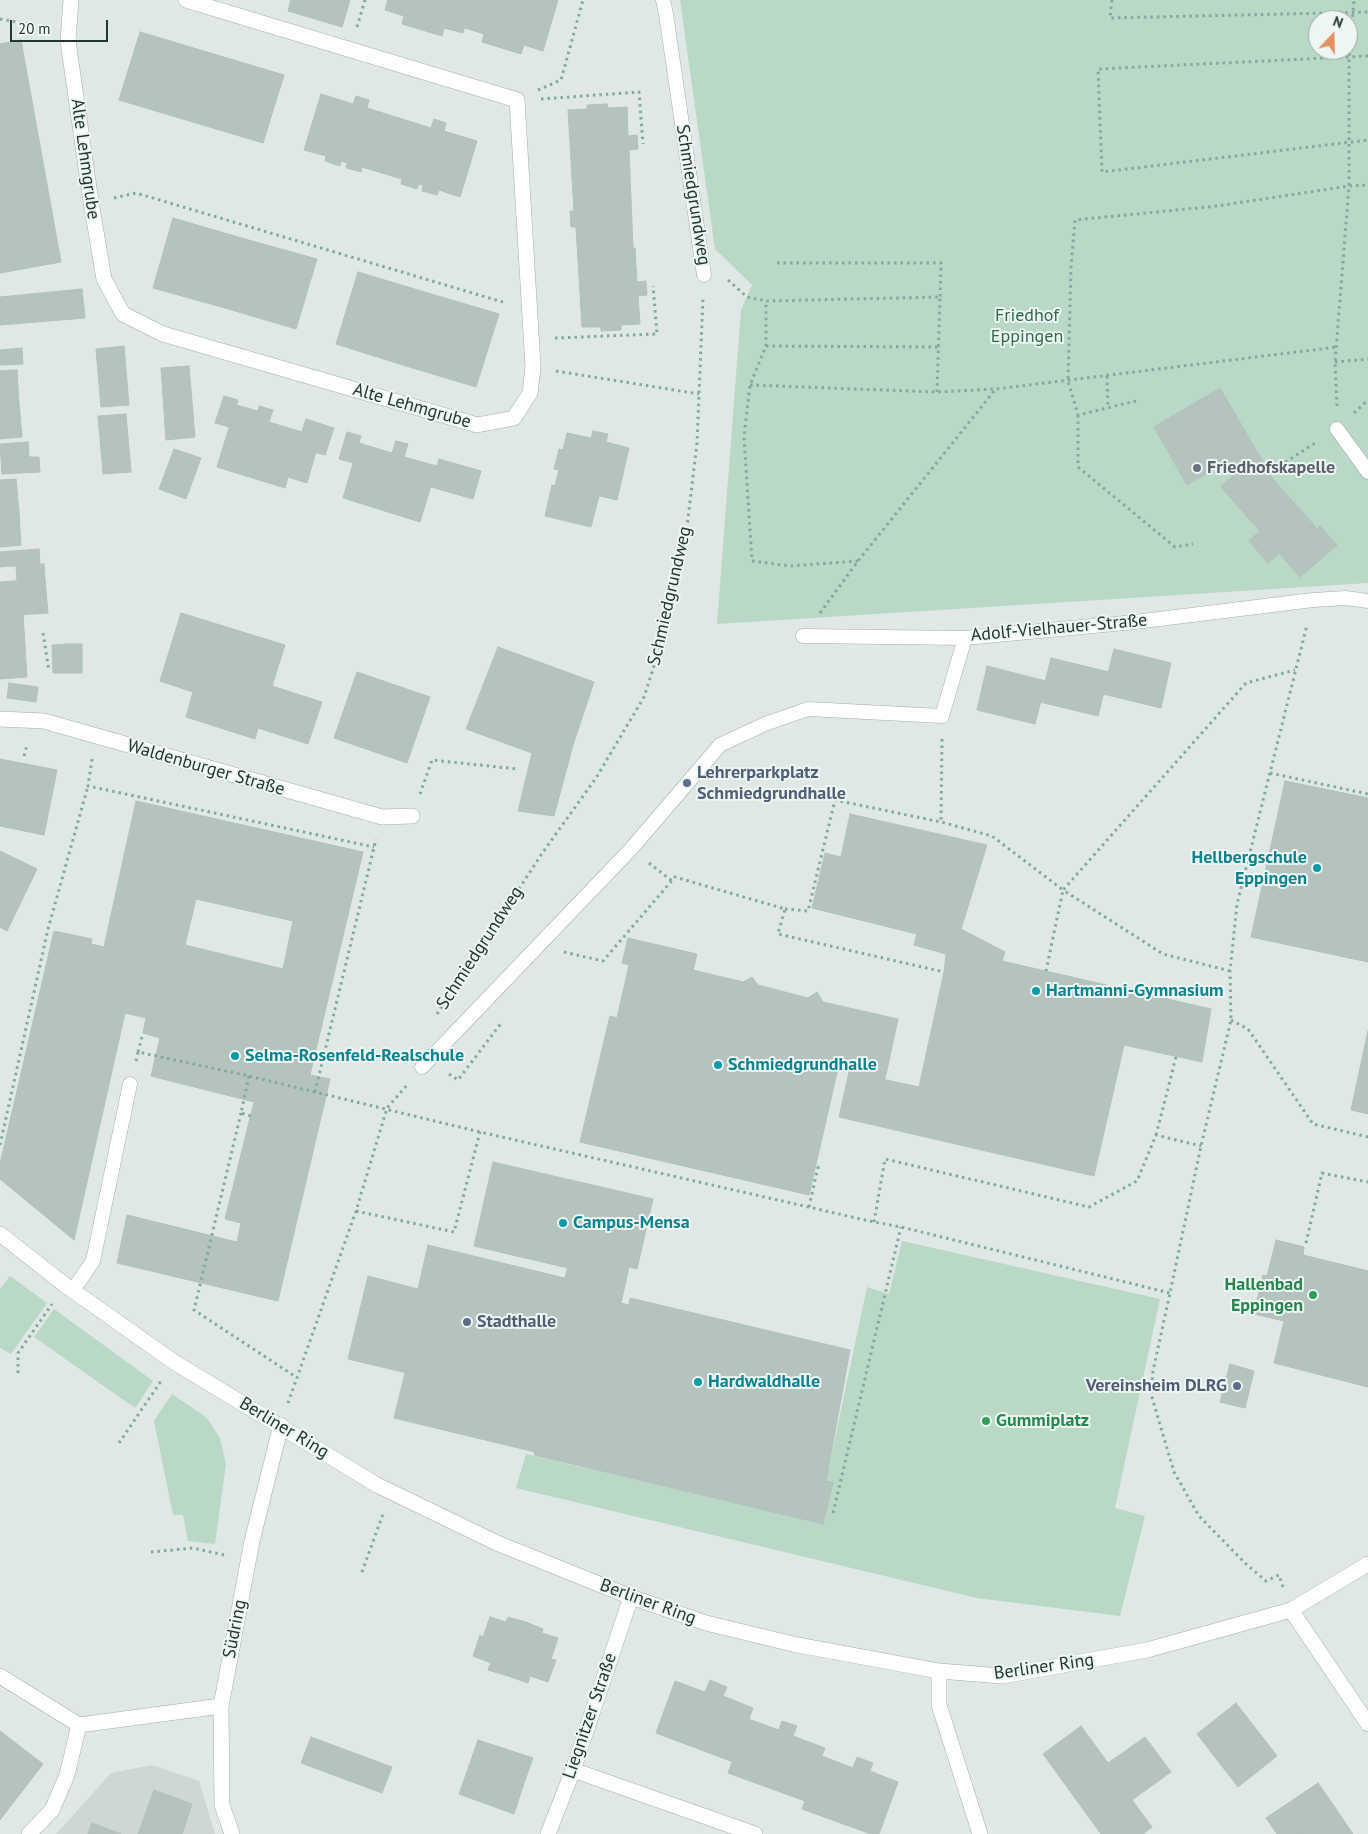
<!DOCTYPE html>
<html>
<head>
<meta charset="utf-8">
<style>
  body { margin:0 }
  #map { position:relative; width:1368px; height:1834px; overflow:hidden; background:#dfe8e5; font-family:"PT Sans",sans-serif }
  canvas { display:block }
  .north { position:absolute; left:1308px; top:10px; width:50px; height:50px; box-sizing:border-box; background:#eef6f3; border:1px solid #9caaa6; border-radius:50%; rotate:21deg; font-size:14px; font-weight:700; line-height:20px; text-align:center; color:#213733 }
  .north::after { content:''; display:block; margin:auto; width:18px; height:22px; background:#e48f61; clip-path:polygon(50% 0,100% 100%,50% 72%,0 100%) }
  .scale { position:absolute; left:10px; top:20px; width:98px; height:22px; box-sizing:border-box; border:2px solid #213733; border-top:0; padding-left:6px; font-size:15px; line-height:18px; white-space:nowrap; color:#213733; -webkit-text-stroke:4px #eef6f3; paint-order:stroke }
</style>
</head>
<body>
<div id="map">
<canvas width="1368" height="1834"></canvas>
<div class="north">N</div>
<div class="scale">20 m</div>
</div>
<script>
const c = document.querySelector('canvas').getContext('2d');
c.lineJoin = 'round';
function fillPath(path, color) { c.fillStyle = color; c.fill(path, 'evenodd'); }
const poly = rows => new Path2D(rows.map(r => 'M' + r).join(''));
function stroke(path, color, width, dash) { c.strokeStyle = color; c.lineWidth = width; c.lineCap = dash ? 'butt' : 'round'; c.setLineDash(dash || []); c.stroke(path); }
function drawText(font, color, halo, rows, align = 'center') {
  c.font = font + ' "PT Sans",sans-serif'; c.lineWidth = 4; c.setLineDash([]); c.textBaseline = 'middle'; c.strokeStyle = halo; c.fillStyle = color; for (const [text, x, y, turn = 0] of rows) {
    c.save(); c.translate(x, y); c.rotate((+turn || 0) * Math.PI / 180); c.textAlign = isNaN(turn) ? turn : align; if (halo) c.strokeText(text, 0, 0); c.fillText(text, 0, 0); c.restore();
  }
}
fillPath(poly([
  [152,1765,199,1781,215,1834,56,1834,111,1773]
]), '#cdd8d4');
fillPath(poly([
  [680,0,1368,0,1368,583,717,624,741,310,752,285,715,249],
  [1318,20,1348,20,1348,50,1318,50],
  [902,1241,1160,1299,1115,1508,1145,1516,1120,1616,977,1598,516,1488,526,1454,823,1524,833,1483,826,1481,867,1287,889,1294],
  [10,1276,47,1303,11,1354,0,1348,0,1289],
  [54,1309,153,1381,135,1408,34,1337],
  [172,1394,206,1417,220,1438,226,1464,215,1544,188,1541,183,1515,173,1515,154,1421]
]), '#b9d8c5');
const building = poly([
  [291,0,320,0,315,19,288,11,291,0],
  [320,0,350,0,342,27,315,19,320,0],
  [388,0,473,0,463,33,444,28,442,36,402,24,404,16,385,10,388,0],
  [473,0,558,0,543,51,524,45,521,54,482,42,484,34,465,28,473,0],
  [140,32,284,75,263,143,119,100,140,32],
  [21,40,61,262,0,273,0,44,21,40],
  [321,94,353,104,356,96,369,100,367,108,399,118,382,173,362,167,361,172,346,168,347,163,341,161,340,166,325,161,326,156,304,150,321,94],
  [607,104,608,108,627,107,628,136,637,135,638,149,629,150,633,248,635,248,637,282,646,281,647,295,638,296,640,324,621,325,621,330,601,331,601,327,582,327,576,227,571,227,570,211,574,211,568,110,587,109,587,105,607,104],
  [399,118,431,128,434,119,446,123,444,131,477,141,460,197,439,190,437,195,422,191,423,185,419,184,417,189,401,184,402,179,382,173,399,118],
  [173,218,245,239,225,308,153,288,173,218],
  [245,239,317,259,296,329,225,308,245,239],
  [358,272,428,293,406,366,336,344,358,272],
  [82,289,85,318,0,325,0,297,82,289],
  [428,293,499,314,476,387,406,366,428,293],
  [124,346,129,405,101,407,96,349,124,346],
  [22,348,23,364,0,365,0,350,22,348],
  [189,366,195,437,166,440,161,368,189,366],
  [17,370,19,403,0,405,0,371,17,370],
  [1220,388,1273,479,1313,524,1279,553,1221,487,1233,476,1225,463,1187,485,1154,427,1220,388],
  [224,396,238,400,229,427,215,423,224,396],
  [19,403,22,437,0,439,0,405,19,403],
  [236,405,258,411,259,406,273,410,269,422,302,432,297,447,316,452,307,483,288,477,285,488,217,467,236,405],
  [126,414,131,472,103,474,98,416,126,414],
  [306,419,334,428,325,455,297,447,306,419],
  [593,431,608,434,606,442,629,448,617,500,555,486,559,470,554,469,559,449,563,450,567,433,591,438,593,431],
  [347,432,361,436,353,463,339,459,347,432],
  [396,441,408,444,404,457,437,466,420,522,343,498,359,443,392,453,396,441],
  [28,442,29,457,1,459,0,444,28,442],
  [174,449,201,458,186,499,159,489,174,449],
  [29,457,39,457,40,472,2,474,1,459,29,457],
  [439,459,481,471,473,499,431,487,439,459],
  [16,479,19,512,0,513,0,480,16,479],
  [552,485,599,496,591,527,545,516,552,485],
  [19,512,21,545,0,547,0,513,19,512],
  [1313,524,1317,529,1320,526,1337,545,1300,577,1279,553,1313,524],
  [1260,531,1279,553,1268,563,1249,541,1260,531],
  [39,549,40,564,0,567,0,552,39,549],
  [44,564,45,579,17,581,16,566,44,564],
  [45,579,48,613,0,616,0,582,45,579],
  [181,613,285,645,272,686,322,702,308,744,258,728,255,739,186,717,193,692,160,681,181,613],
  [23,614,25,646,0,648,0,616,23,614],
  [67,644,82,644,82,673,67,673,67,644],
  [67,644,67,673,53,673,52,645,67,644],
  [25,646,27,677,0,679,0,648,25,646],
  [498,647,594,682,573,745,554,816,518,811,532,753,466,729,498,647],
  [1114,649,1171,663,1161,708,1103,694,1114,649],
  [1051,658,1109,672,1098,716,1040,702,1051,658],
  [987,666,1046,681,1035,724,977,710,987,666],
  [357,672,430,697,407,763,334,738,357,672],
  [9,683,38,687,36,702,7,698,9,683],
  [0,759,57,770,44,835,0,826,0,759],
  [1285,781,1368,798,1368,962,1251,937,1285,781],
  [136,801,363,852,310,1075,330,1079,278,1301,117,1263,127,1215,237,1242,241,1223,225,1219,254,1102,151,1076,160,1038,143,1033,146,1018,125,1013,74,1240,0,1179,0,1164,54,931,92,939,91,944,104,947,136,801],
  [196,899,293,921,283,969,185,945,196,899],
  [850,814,987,845,961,929,1005,952,1002,961,1211,1009,1202,1062,1124,1045,1094,1176,839,1117,849,1072,919,1087,944,972,946,954,914,945,917,934,812,908,825,853,841,857,850,814],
  [0,851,37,869,7,931,0,927,0,851],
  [628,938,697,954,693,970,743,982,752,977,758,985,808,998,817,992,823,1002,898,1019,885,1079,849,1072,851,1067,839,1064,809,1195,580,1142,610,1016,617,1018,629,965,622,963,628,938],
  [1368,1031,1368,1114,1351,1110,1368,1031],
  [493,1162,653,1199,637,1269,571,1254,568,1268,474,1246,493,1162],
  [1276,1240,1304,1247,1303,1255,1368,1271,1368,1387,1274,1363,1284,1321,1254,1314,1263,1275,1267,1276,1276,1240],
  [428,1245,585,1283,568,1357,558,1355,546,1406,348,1359,368,1276,418,1289,428,1245],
  [571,1254,629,1267,621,1303,629,1305,630,1298,850,1350,826,1481,833,1482,823,1524,534,1455,558,1355,568,1357,585,1283,565,1278,571,1254],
  [1230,1364,1254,1371,1245,1408,1220,1402,1230,1364],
  [405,1373,546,1406,535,1452,394,1418,405,1373],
  [490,1617,506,1622,508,1617,526,1622,508,1676,488,1670,491,1663,473,1656,480,1635,483,1637,490,1617],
  [526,1622,543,1629,542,1633,558,1638,551,1659,556,1660,548,1682,530,1676,528,1683,508,1676,526,1622],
  [710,1680,727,1687,723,1696,753,1708,733,1762,656,1733,675,1681,705,1692,710,1680],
  [1236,1703,1277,1756,1238,1787,1197,1734,1236,1703],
  [748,1719,779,1730,782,1721,797,1726,793,1736,825,1748,805,1801,728,1773,748,1719],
  [1081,1726,1108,1763,1145,1737,1171,1772,1132,1800,1152,1827,1143,1834,1101,1834,1043,1754,1081,1726],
  [0,1731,43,1764,0,1820,0,1731],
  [311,1737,392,1767,382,1793,301,1763,311,1737],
  [478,1740,533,1758,523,1786,469,1766,478,1740],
  [822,1756,853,1768,857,1757,873,1763,870,1771,898,1782,879,1834,871,1834,802,1809,822,1756],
  [469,1766,523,1786,514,1814,459,1794,469,1766],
  [1318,1783,1336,1809,1300,1834,1277,1834,1266,1818,1318,1783],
  [154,1790,192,1804,182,1834,138,1834,154,1790],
  [1336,1809,1353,1834,1300,1834,1336,1809],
  [92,1823,121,1834,88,1834,92,1823]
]);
fillPath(building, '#b4c3be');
stroke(building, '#b2c1bc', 1);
const service = poly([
  [663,0,666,14,704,275],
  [1337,429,1368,472],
  [803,636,965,638,1135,622,1313,600,1346,598,1368,601],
  [422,1067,631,849,720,745,765,724,808,709,942,716,965,638],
  [73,1290,93,1261,130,1084]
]);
const minor = poly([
  [71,0,68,41,91,202,104,279,123,314,163,334,477,425,514,418,530,393,533,367,517,100,186,0],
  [0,719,44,721,382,817,412,816],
  [0,1234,65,1285,174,1362,377,1485,497,1543,631,1597,706,1623,793,1644,939,1671,1002,1676,1147,1650,1291,1610,1368,1564],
  [1291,1610,1368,1724],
  [939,1671,939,1705,980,1834],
  [0,1676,79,1725,221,1706],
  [573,1770,755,1834],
  [29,1834,52,1810,67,1775,79,1725],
  [232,1834,222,1805,221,1706,252,1541,281,1425],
  [548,1834,573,1770,631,1597]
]);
stroke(service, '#a2afac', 15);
stroke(minor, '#a2afac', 16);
stroke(poly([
  [1112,0,1110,18,1368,12],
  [0,19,46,27],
  [357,27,365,0],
  [1368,56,1098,69,1102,172,1368,140],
  [538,90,561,80,583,0],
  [541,99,639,92,643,144],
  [114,198,136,193,506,303],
  [777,263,941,263,940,297],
  [728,280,747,297,766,301],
  [555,338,657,334,653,286],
  [766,346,938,347],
  [1335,362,1368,359],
  [556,371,699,394],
  [1107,376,1108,407],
  [750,385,937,392,996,389,1337,347],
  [1136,401,1078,415,1068,381,1071,267,1075,220,1217,206,1349,186,1368,185],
  [1337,406,1335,362,1349,186,1349,57,1354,0],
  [1354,413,1368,400],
  [1078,415,1078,467,1175,547,1193,544],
  [1269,473,1318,441],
  [858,561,790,566,752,561,744,437,750,385,766,346,766,301,940,297,937,392],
  [820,613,858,561,995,390],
  [43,633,49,671],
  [942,739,941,822,992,836,1063,890,1046,971],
  [24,756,27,745],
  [92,759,88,786,374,847],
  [1270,773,1368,794],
  [420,794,432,760,517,769],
  [649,863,672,881],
  [785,909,808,911,835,800,941,822],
  [564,952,603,961,675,877,785,909,778,934,944,972],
  [1230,971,1163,954,1063,890,1246,683,1295,670],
  [437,1014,543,852,596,778,644,697,662,641,684,552,697,443,703,298],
  [1231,1020,1248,1029,1313,1124,1368,1137],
  [138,1052,143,1033],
  [136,1061,138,1052,249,1076,480,1132,874,1222,901,1227,1170,1293],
  [449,1074,458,1080,502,1022],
  [249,1076,241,1113,251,1116],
  [315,1092,376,839],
  [241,1113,194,1310,296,1377],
  [1156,1135,1176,1057],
  [0,1145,48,929,88,786],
  [809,1207,818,1167,815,1166],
  [356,1211,454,1232,480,1132],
  [874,1222,885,1159,1089,1207,1137,1181,1156,1135,1201,1146],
  [1306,1243,1322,1173,1368,1182],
  [18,1373,18,1353,52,1304],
  [288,1403,356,1211,387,1108,408,1084],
  [119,1443,161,1381],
  [833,1513,901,1227],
  [151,1552,193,1548,224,1555],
  [362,1572,383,1514],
  [1283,1587,1279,1575,1266,1581,1245,1563,1199,1516,1174,1472,1151,1394,1153,1371,1170,1293,1201,1146,1231,1020,1230,971,1237,904,1307,625]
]), '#82a9a1', 3, [2.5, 4]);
stroke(service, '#fff', 14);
stroke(minor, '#fff', 15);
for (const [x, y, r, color] of [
  [1197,468,5,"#6b7280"],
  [687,783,5,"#5c6f8a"],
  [1317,868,5,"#0f9aa8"],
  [1036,991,5,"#0f9aa8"],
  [235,1056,5,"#0f9aa8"],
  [718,1065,5,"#0f9aa8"],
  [563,1223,5,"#0f9aa8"],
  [1313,1295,5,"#2e9e5b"],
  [467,1322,5,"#5c6f8a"],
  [698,1382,5,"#0f9aa8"],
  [1237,1386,5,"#5c6f8a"],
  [986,1421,5,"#2e9e5b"]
]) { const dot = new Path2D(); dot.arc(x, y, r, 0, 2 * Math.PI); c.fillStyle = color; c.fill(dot); stroke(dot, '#eef6f3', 2); }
drawText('18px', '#213733', '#eef6f3', [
  ["Alte Lehmgrube",85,159,82],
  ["Schmiedgrundweg",693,195,81],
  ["Alte Lehmgrube",412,406,16],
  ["Schmiedgrundweg",670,596,-77],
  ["Adolf-Vielhauer-Straße",1059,628,-5],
  ["Waldenburger Straße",206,768,16],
  ["Schmiedgrundweg",480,948,-57],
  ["Berliner Ring",284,1428,31],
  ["Berliner Ring",648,1602,20],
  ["Südring",235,1629,-79],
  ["Berliner Ring",1044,1667,-8],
  ["Liegnitzer Straße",590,1716,-71]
]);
drawText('18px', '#30694c', '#eef6f3', [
  ["Friedhof",1027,316],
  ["Eppingen",1027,337]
]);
drawText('bold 18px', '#5b616d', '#eef6f3', [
  ["Friedhofskapelle",1207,468]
], 'left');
drawText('bold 18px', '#4e5e75', '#eef6f3', [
  ["Lehrerparkplatz",697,773],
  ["Schmiedgrundhalle",697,794],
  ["Stadthalle",477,1322],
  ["Vereinsheim DLRG",1227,1386,"right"]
], 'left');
drawText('bold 18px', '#0d838f', '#eef6f3', [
  ["Hellbergschule",1307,858,"right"],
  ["Eppingen",1307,879,"right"],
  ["Hartmanni-Gymnasium",1046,991],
  ["Selma-Rosenfeld-Realschule",245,1056],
  ["Schmiedgrundhalle",728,1065],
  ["Campus-Mensa",573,1223],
  ["Hardwaldhalle",708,1382]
], 'left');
drawText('bold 18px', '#27864d', '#eef6f3', [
  ["Hallenbad",1303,1285],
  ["Eppingen",1303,1306],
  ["Gummiplatz",996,1421,"left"]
], 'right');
</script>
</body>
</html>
